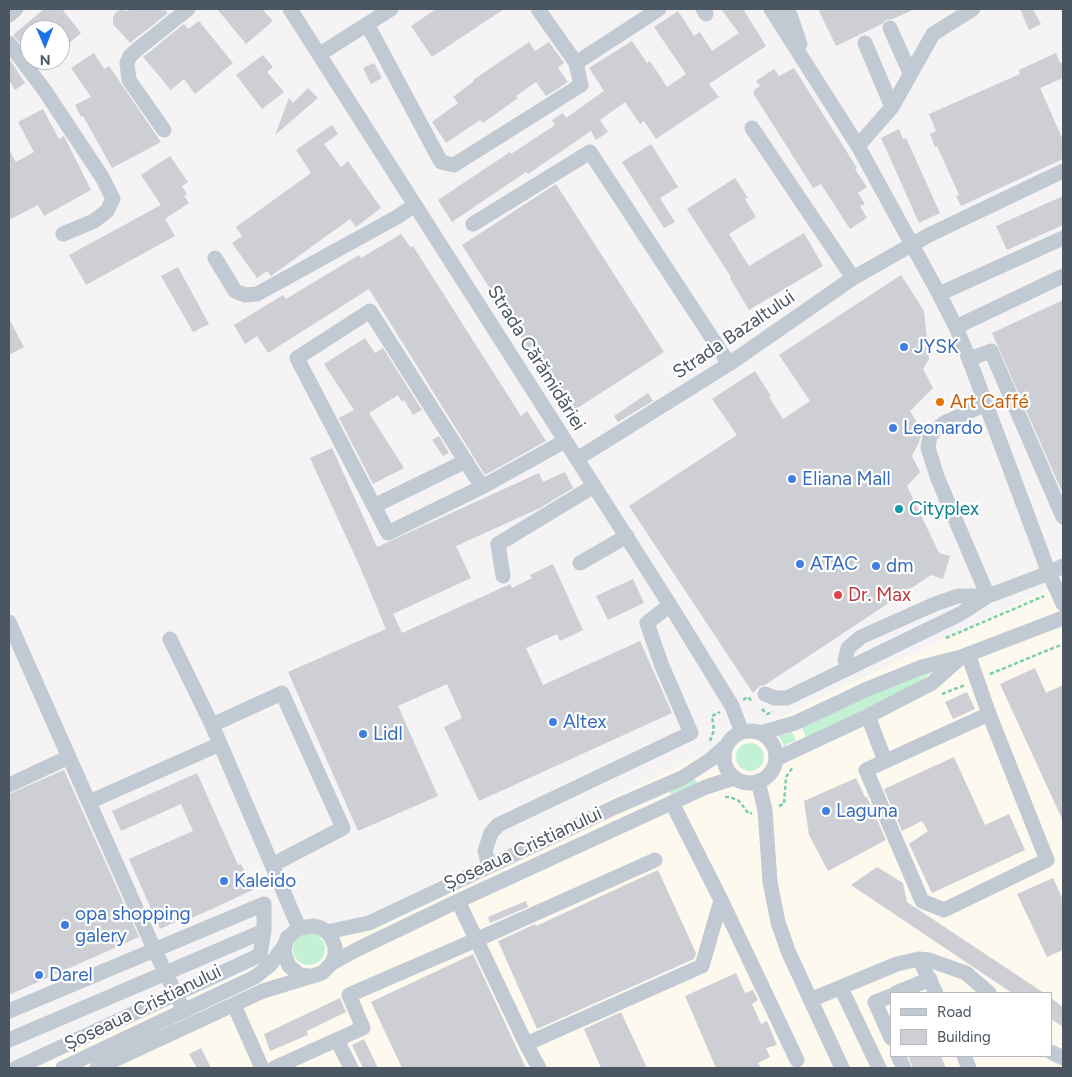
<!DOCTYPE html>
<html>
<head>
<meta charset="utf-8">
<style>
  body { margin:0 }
  #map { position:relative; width:1072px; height:1077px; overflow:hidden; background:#f5f3f3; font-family:Figtree,sans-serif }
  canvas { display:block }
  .frame { position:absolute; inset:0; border:10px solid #4a5661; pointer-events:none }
  .legend { position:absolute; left:890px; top:992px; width:162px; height:65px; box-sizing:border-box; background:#fff; border:1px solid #b7bbc0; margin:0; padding:6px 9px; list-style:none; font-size:15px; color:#4a5661 }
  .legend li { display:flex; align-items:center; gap:10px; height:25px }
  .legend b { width:25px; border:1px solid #b7bbc0 }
  .north { position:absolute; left:20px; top:20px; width:50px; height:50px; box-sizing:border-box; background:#fff; border:1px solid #b7bbc0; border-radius:50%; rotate:179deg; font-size:14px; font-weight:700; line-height:20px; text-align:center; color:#4a5661 }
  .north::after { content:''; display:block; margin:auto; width:18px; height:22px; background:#1a73e8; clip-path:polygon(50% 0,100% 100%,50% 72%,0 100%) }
</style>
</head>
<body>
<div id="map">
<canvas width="1072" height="1077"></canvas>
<div class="frame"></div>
<ul class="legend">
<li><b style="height:6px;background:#c1cad2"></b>Road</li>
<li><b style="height:14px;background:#cdcfd5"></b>Building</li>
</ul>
<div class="north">N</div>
</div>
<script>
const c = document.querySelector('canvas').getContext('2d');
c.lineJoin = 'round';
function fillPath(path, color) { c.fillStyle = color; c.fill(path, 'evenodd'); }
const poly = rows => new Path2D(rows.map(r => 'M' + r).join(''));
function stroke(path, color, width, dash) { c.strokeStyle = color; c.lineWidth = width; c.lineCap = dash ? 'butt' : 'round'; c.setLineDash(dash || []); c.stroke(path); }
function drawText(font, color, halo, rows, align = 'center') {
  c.font = font + ' Figtree,sans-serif'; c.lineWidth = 4.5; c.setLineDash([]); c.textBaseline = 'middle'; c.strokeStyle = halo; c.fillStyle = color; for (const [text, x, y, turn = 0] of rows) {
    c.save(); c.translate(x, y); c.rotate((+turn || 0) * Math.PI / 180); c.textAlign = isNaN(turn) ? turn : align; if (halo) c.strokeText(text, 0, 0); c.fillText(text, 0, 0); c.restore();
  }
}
fillPath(poly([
  [1063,582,1063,1068,25,1068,308,944],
  [891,993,1051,993,1051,1056,891,1056]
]), '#fdf9ef');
fillPath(poly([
  [940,667,906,690,806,737,802,727,911,677],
  [792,731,796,741,788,743,784,748,782,741,778,735,786,734],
  '736 757a14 14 0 1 1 28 0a14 14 0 1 1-28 0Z',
  [694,778,698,784,672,796,669,792],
  '293 949a16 16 0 1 1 32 0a16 16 0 1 1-32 0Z'
]), '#c3f1d5');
fillPath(poly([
  [44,9,62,9,81,33,68,44,60,33,60,30,30,30,30,46,26,50,13,35],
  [131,9,164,9,168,13,130,43,113,24,113,17,116,12,121,10,128,11],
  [217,9,262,9,273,21,246,44],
  [436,9,504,9,432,57,411,26],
  [721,9,743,9,766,46,709,84,719,97,656,139,644,121,640,124,625,102,600,120,608,132,596,140,591,131,528,174,526,172,452,222,438,200,510,152,511,154,555,125,552,120,563,113,566,118,604,91,589,68,632,41,647,63,650,61,667,87,686,74,654,27,678,11,694,36,700,32,712,51,739,33],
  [818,9,915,9,893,19,886,20,882,24,836,46],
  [1020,9,1033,9,1041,24,1029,30],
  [199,21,233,63,195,94,184,79,171,90,143,57,184,24,188,29],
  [529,42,535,51,549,42,564,63,558,68,568,82,546,96,536,82,516,96,518,98,483,123,480,120,446,143,432,122,458,103,453,97,474,81,473,80],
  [94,53,104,69,109,66,161,142,112,168,83,116,81,117,75,105,91,97,71,68],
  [1056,53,1060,63,1063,62,1063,78,1040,88,1063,140,1063,159,961,206,956,196,959,195,937,146,935,147,930,134,936,131,929,114,1020,74,1019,70],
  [263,55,273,67,267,72,284,92,262,109,236,75],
  [9,58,25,83,15,90,9,80],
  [374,63,382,78,371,84,363,68],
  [794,68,857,168,855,169,867,187,858,193,865,204,860,206,867,218,850,229,821,184,813,188,753,93,755,91,754,90,760,86,756,81,774,69,779,76],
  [308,88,318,98,275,135,289,98,293,103],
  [43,109,59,139,64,136,91,190,44,216,38,205,9,220,9,150,16,162,34,152,18,122],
  [332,125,338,134,324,144,341,167,348,161,381,208,356,227,350,219,271,276,267,271,257,278,232,243,242,236,236,227,311,173,296,150],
  [899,129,903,139,906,138,940,213,919,223,881,138],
  [651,144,678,187,660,198,675,222,664,228,622,162],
  [170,156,188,182,182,186,187,194,184,196,189,203,165,219,175,236,86,285,69,255,161,205,141,175],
  [735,178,748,198,745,199,756,217,729,234,749,266,804,233,823,266,749,310,730,278,731,277,687,209],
  [556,184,664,352,570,413,462,245],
  [1063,196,1063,225,1007,250,996,226],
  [401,234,411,248,413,246,521,416,527,411,546,441,485,475,369,289,268,353,257,336,245,344,234,325,283,295,286,299,359,255,361,258],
  [178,267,209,324,193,332,161,276],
  [901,275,924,311,929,359,923,369,933,388,910,411,922,431,919,442,912,456,920,472,907,486,939,553,950,556,943,579,931,575,765,685,760,686,753,693,629,506,737,435,712,399,755,371,771,396,769,397,783,419,810,401,779,355],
  [1063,300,1063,494,992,333],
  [9,319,24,347,9,355],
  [365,338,375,353,383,348,422,410,413,415,404,400,402,402,398,395,369,413,404,468,373,484,339,418,354,410,324,364],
  [648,393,653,401,618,422,614,416],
  [439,436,449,453,443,456,432,440],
  [332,448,377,547,539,473,543,482,565,472,573,488,540,508,456,546,471,578,393,614,402,633,510,584,512,588,532,578,530,575,553,564,583,630,560,641,557,634,526,648,543,685,640,641,672,713,479,801,444,727,462,718,447,684,398,706,438,796,358,831,288,672,386,629,360,567,310,458],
  [633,579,644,603,608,620,596,596],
  [1035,668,1046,693,1063,685,1063,821,1000,684],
  [967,692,975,709,953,719,945,702],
  [954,757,985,825,1009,814,1025,850,932,893,909,844,928,831,922,821,902,831,884,789],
  [64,770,139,937,9,995,9,794],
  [197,773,238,865,241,864,253,890,192,918,191,915,160,929,129,859,193,831,181,804,121,831,112,811],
  [856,778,865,797,867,797,886,840,828,871,809,835,804,801],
  [877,867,903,883,907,902,1044,993,1012,993,851,885],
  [658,870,696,953,694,959,537,1029,498,941,535,924,536,926],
  [1053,878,1063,900,1063,950,1047,957,1017,894],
  [526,901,528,907,490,923,488,917],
  [473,954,526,1068,402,1068,371,1002],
  [736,973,745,993,753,990,758,1000,752,1004,761,1024,767,1021,777,1045,766,1048,770,1057,758,1063,761,1068,716,1068,685,996],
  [340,998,346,1012,307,1031,308,1035,270,1051,264,1034],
  [1051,998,1063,1007,1063,1027,1051,1019],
  [621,1012,647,1068,601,1068,584,1029],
  [364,1039,378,1068,363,1068,352,1045],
  [201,1048,211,1068,197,1068,189,1054],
  [908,1056,941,1056,946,1068,913,1068]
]), '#cdcfd5');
stroke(poly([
  [946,638,1044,596],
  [990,674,1063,644],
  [942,694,965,685],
  [743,700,748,697,752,701],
  [762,709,767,714,773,712],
  [710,741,714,730,712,716,720,712],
  [725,797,730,797,739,801,749,814,752,813],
  [779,806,784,804,786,777,793,767]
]), '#7ad0a6', 2.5, [4, 2.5]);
stroke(poly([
  [290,9,670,605,732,706,742,732],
  [703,9,706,14],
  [771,9,858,146,939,294,956,327,969,359,1049,573,1063,604],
  [788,9,800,44],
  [9,15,16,9],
  [367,24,441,162,454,165,581,85,576,63,538,9],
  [890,28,910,73],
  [9,43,45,91,102,177,113,199,107,211,94,221,63,234],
  [865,43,892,107],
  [320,54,391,9],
  [576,63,659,9],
  [752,128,853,278],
  [164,130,129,80,127,63,130,56,139,48,188,9],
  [858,146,892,107,933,34,973,9],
  [473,224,590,152,729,364],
  [215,258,235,291,245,295,257,294,397,217,415,205],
  [939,294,1063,238],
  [956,327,1063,276],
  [969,359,991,351,1063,517],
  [577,459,729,364,853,278,929,235,1063,171],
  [482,487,370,311,297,358,388,533,482,487,565,441],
  [374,506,466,461],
  [580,563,627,536],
  [503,576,498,544,594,486],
  [9,622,155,951,184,1011],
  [170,639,212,725,299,928],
  [968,654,989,714,1047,860,944,910,922,901,866,770,989,714],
  [850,668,845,660,848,648,861,637,935,604,958,596,988,596,938,479,928,448,930,435,944,423,986,404],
  [765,694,775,698,787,698,960,614,988,596,1049,573,1063,566],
  [868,716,885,761],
  [212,725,282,693,343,828,272,865],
  '724 757a26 26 0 1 1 52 0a26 26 0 1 1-52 0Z',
  [760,733,795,723,865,690,922,667,961,657,1063,618],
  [776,759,868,716,932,683,958,660],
  [758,781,765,810,770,882,778,922,788,951,842,1068],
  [9,785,69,757],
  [89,802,220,744],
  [672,803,721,900,797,1060],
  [489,866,485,851,491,833,498,825,691,733,662,666,647,623,670,605],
  [458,901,526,1044,539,1068],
  [327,932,369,923,615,807,682,778,710,760,725,747],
  [285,945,284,952,289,966,300,975,308,976],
  [919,959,936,993],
  [332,963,360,948,458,901,706,787,734,778],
  [841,988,879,1068],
  [896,993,930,979],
  [891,996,875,1002,891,1038],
  [810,1000,897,964,919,959,929,960,966,973,989,993],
  [234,1005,262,1068],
  [9,1011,264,904,264,931,9,1040],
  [337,1040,351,1068],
  [526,1044,702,966,721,900],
  [1051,1052,1063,1058],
  [898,1056,904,1068],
  [964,1056,969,1068],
  [16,1068,260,955,264,931],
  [63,1068,255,977,270,965,285,945,287,938,299,928,314,926,321,928,327,932,332,939,335,947,335,955,332,963,322,973,263,991,97,1068],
  [274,1068,363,1028,349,995,476,940,655,860]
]), '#c1cad2', 15);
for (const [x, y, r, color] of [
  [904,347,5,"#3f7fe0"],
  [940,402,5,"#e8710a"],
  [893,428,5,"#3f7fe0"],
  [792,479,5,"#3f7fe0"],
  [899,509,5,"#0f9aa8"],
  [800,564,5,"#3f7fe0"],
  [876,566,5,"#3f7fe0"],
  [838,595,5,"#e0444e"],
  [553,722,5,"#3f7fe0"],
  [363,734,5,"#3f7fe0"],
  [826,811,5,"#3f7fe0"],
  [224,881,5,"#3f7fe0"],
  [65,925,5,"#3f7fe0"],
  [39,975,5,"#3f7fe0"]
]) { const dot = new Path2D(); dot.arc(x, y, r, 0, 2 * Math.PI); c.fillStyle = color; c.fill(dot); stroke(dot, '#fff', 2); }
drawText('19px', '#4a5661', '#fff', [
  ["Strada Bazaltului",734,335,-34],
  ["Strada Cărămidăriei",536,358,58],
  ["Șoseaua Cristianului",523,849,-25],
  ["Șoseaua Cristianului",143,1008,-26]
]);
drawText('19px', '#366cbe', '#fff', [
  ["JYSK",914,347],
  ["Leonardo",903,428],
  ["Eliana Mall",802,479],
  ["ATAC",810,564],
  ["dm",886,566],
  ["Altex",563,722],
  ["Lidl",373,734],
  ["Laguna",836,811],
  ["Kaleido",234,881],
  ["opa shopping",75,914],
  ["galery",75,936],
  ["Darel",49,975]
], 'left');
drawText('19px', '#c56008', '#fff', [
  ["Art Caffé",950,402]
], 'left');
drawText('19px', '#0d838f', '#fff', [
  ["Cityplex",909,509]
], 'left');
drawText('19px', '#be3a42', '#fff', [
  ["Dr. Max",848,595]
], 'left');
</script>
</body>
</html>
